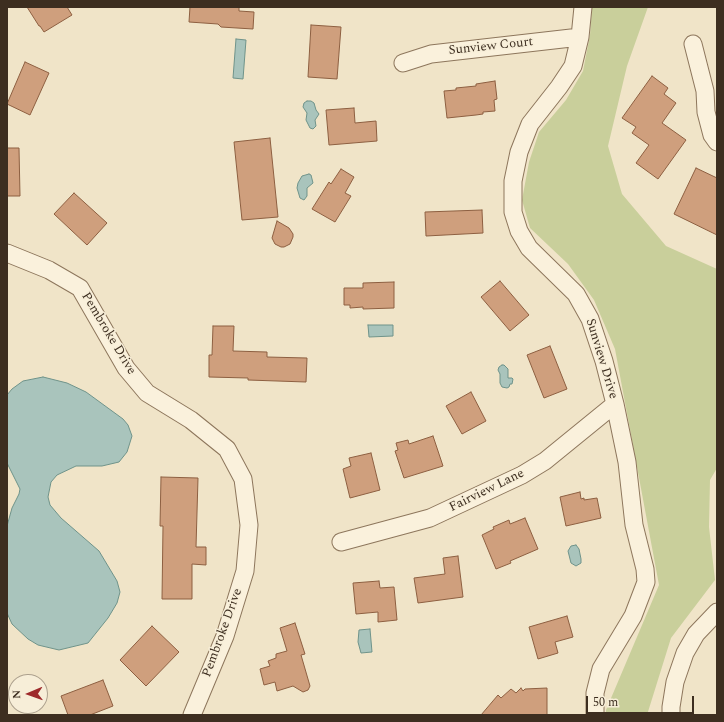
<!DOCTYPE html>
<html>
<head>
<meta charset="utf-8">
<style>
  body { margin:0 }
  #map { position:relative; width:724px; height:722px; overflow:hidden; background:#f0e4c8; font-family:Spectral,serif }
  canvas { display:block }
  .frame { position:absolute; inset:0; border:8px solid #3d2e20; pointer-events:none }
  .north { position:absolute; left:8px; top:674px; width:40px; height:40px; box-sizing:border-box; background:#f7eed8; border:1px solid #ada18e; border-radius:50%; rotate:268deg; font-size:11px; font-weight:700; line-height:16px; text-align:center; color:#3d2e20 }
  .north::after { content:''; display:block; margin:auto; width:14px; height:18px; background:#9e2a2b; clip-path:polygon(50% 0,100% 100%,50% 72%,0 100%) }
  .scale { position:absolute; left:586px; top:696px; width:108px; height:18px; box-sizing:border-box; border:2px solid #3d2e20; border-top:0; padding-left:5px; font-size:12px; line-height:14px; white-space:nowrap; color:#3d2e20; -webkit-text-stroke:3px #f7eed8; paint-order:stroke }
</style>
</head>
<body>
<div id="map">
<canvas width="724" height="722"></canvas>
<div class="frame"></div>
<div class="north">N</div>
<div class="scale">50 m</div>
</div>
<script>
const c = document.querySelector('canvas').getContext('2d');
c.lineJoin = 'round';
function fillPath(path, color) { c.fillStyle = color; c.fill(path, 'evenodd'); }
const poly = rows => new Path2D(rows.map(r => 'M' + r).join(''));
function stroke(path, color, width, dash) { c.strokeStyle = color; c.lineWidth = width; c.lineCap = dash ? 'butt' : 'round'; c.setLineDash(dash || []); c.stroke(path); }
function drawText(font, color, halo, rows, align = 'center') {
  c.font = font + ' Spectral,serif'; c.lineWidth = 3; c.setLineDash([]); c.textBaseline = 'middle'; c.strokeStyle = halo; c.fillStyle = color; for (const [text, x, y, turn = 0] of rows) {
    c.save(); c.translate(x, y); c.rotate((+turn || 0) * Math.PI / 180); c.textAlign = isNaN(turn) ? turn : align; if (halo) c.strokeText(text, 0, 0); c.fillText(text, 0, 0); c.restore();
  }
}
fillPath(poly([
  [592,7,648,7,627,66,608,146,622,194,666,246,717,269,717,468,710,480,709,527,715,580,671,638,647,715,606,715,606,710,659,585,615,349,594,300,568,264,530,228,522,200,529,162,539,132,566,100,583,71,590,35]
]), '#c9cf9b');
const water = poly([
  [236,39,246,40,243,79,233,78,236,39],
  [307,101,311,101,314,103,316,110,319,114,315,120,316,126,313,129,310,128,306,120,307,113,303,107,304,103,307,101],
  [309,174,311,175,313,183,307,188,307,196,304,200,300,198,297,188,298,183,302,176,309,174],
  [368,325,393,325,393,336,369,337,368,325],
  [502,365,504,365,508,369,508,378,512,378,513,379,512,384,510,384,509,387,507,388,502,387,500,383,500,374,498,370,499,367,502,365],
  [43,377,67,383,86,392,123,419,128,425,132,436,127,452,119,462,102,466,76,466,57,475,51,482,48,497,50,505,61,518,99,551,117,581,120,592,117,603,108,618,88,643,59,650,38,645,28,639,12,624,7,613,7,526,12,508,19,494,20,489,7,463,7,395,12,389,23,381,43,377],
  [576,545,579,549,581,559,581,563,576,566,571,563,568,551,571,546,576,545],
  [370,629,372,652,361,653,358,642,359,630,370,629]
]);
fillPath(water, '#a9c4bc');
stroke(water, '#6f938a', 1);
const building = poly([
  [27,7,67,7,72,15,44,32,40,26,39,26,27,7],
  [190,7,239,7,239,11,254,12,253,29,221,27,218,24,189,22,190,7],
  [311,25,341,27,337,79,308,77,311,25],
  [25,62,49,73,30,115,7,104,25,62],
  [652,76,668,88,664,94,676,103,662,123,686,140,658,179,636,163,649,145,632,133,636,127,622,118,652,76],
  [495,81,497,99,494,100,495,111,483,112,483,114,476,115,447,118,444,91,456,90,456,88,476,86,476,84,495,81],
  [354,108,355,123,376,121,377,141,329,145,326,110,354,108],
  [270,138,278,217,242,220,234,142,270,138],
  [7,148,19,148,20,196,7,196,7,148],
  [696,168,717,178,717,235,674,214,696,168],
  [341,169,354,177,345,193,351,196,335,222,312,209,329,182,331,184,341,169],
  [74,193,107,223,87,245,54,214,74,193],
  [482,210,483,233,426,236,425,212,482,210],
  [277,221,289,228,293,234,293,237,290,244,284,247,281,247,275,244,272,238,277,221],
  [500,281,529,315,510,331,481,297,500,281],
  [394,282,394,308,363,309,363,307,350,308,350,305,344,305,344,288,363,288,363,283,394,282],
  [213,326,234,326,233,351,267,352,267,357,307,358,306,382,248,380,248,378,209,377,209,355,212,355,213,326],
  [550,346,567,389,544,398,527,355,550,346],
  [471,392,486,421,462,434,446,406,471,392],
  [433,436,443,466,404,478,395,451,398,450,396,443,408,440,409,444,433,436],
  [371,453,380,490,350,498,343,469,351,466,349,458,371,453],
  [161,477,198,478,196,547,206,547,206,565,192,564,192,599,162,599,163,526,160,526,161,477],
  [580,492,581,499,584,498,584,500,597,498,601,518,566,526,560,497,580,492],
  [525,518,538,549,510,561,511,563,496,569,482,535,494,529,493,527,509,520,510,524,525,518],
  [458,556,463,597,418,603,414,578,445,574,443,558,458,556],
  [379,581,380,588,394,587,397,620,378,622,378,612,356,614,353,583,379,581],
  [567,616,573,637,555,642,558,653,538,659,529,627,567,616],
  [295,623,305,654,301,655,310,686,308,690,303,692,293,686,277,691,275,682,264,685,260,669,270,666,268,661,276,658,276,654,287,651,280,628,295,623],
  [152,626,179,652,146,686,120,660,152,626],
  [103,680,113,706,90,715,68,715,61,696,103,680],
  [521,688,523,691,525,689,547,688,547,715,481,715,498,695,501,698,511,689,516,693,521,688]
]);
fillPath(building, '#cf9f7d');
stroke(building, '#8d5f41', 1);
const street = poly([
  [583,7,580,37,573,66,559,87,530,124,519,152,513,181,513,212,519,231,529,248,576,294,590,319,604,361,615,404,627,462,634,525,645,569,646,582,633,616,601,669,595,693,595,715],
  [693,44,705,91,706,112,712,135,717,142],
  [403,63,431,54,580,37],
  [7,253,49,270,80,288,126,368,147,393,191,420,227,449,243,479,249,525,245,571,225,636,192,715],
  [341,542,430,518,522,475,545,461,615,404],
  [671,715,671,707,675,682,685,653,696,634,717,612]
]);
stroke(street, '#8d765c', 19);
stroke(street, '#faf1dc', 17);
drawText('13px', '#3d2e20', '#f7eed8', [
  ["Sunview Court",491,47,-6],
  ["Pembroke Drive",108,334,59],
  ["Sunview Drive",601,359,73],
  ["Fairview Lane",487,491,-26],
  ["Pembroke Drive",223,633,-70]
]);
</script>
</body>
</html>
